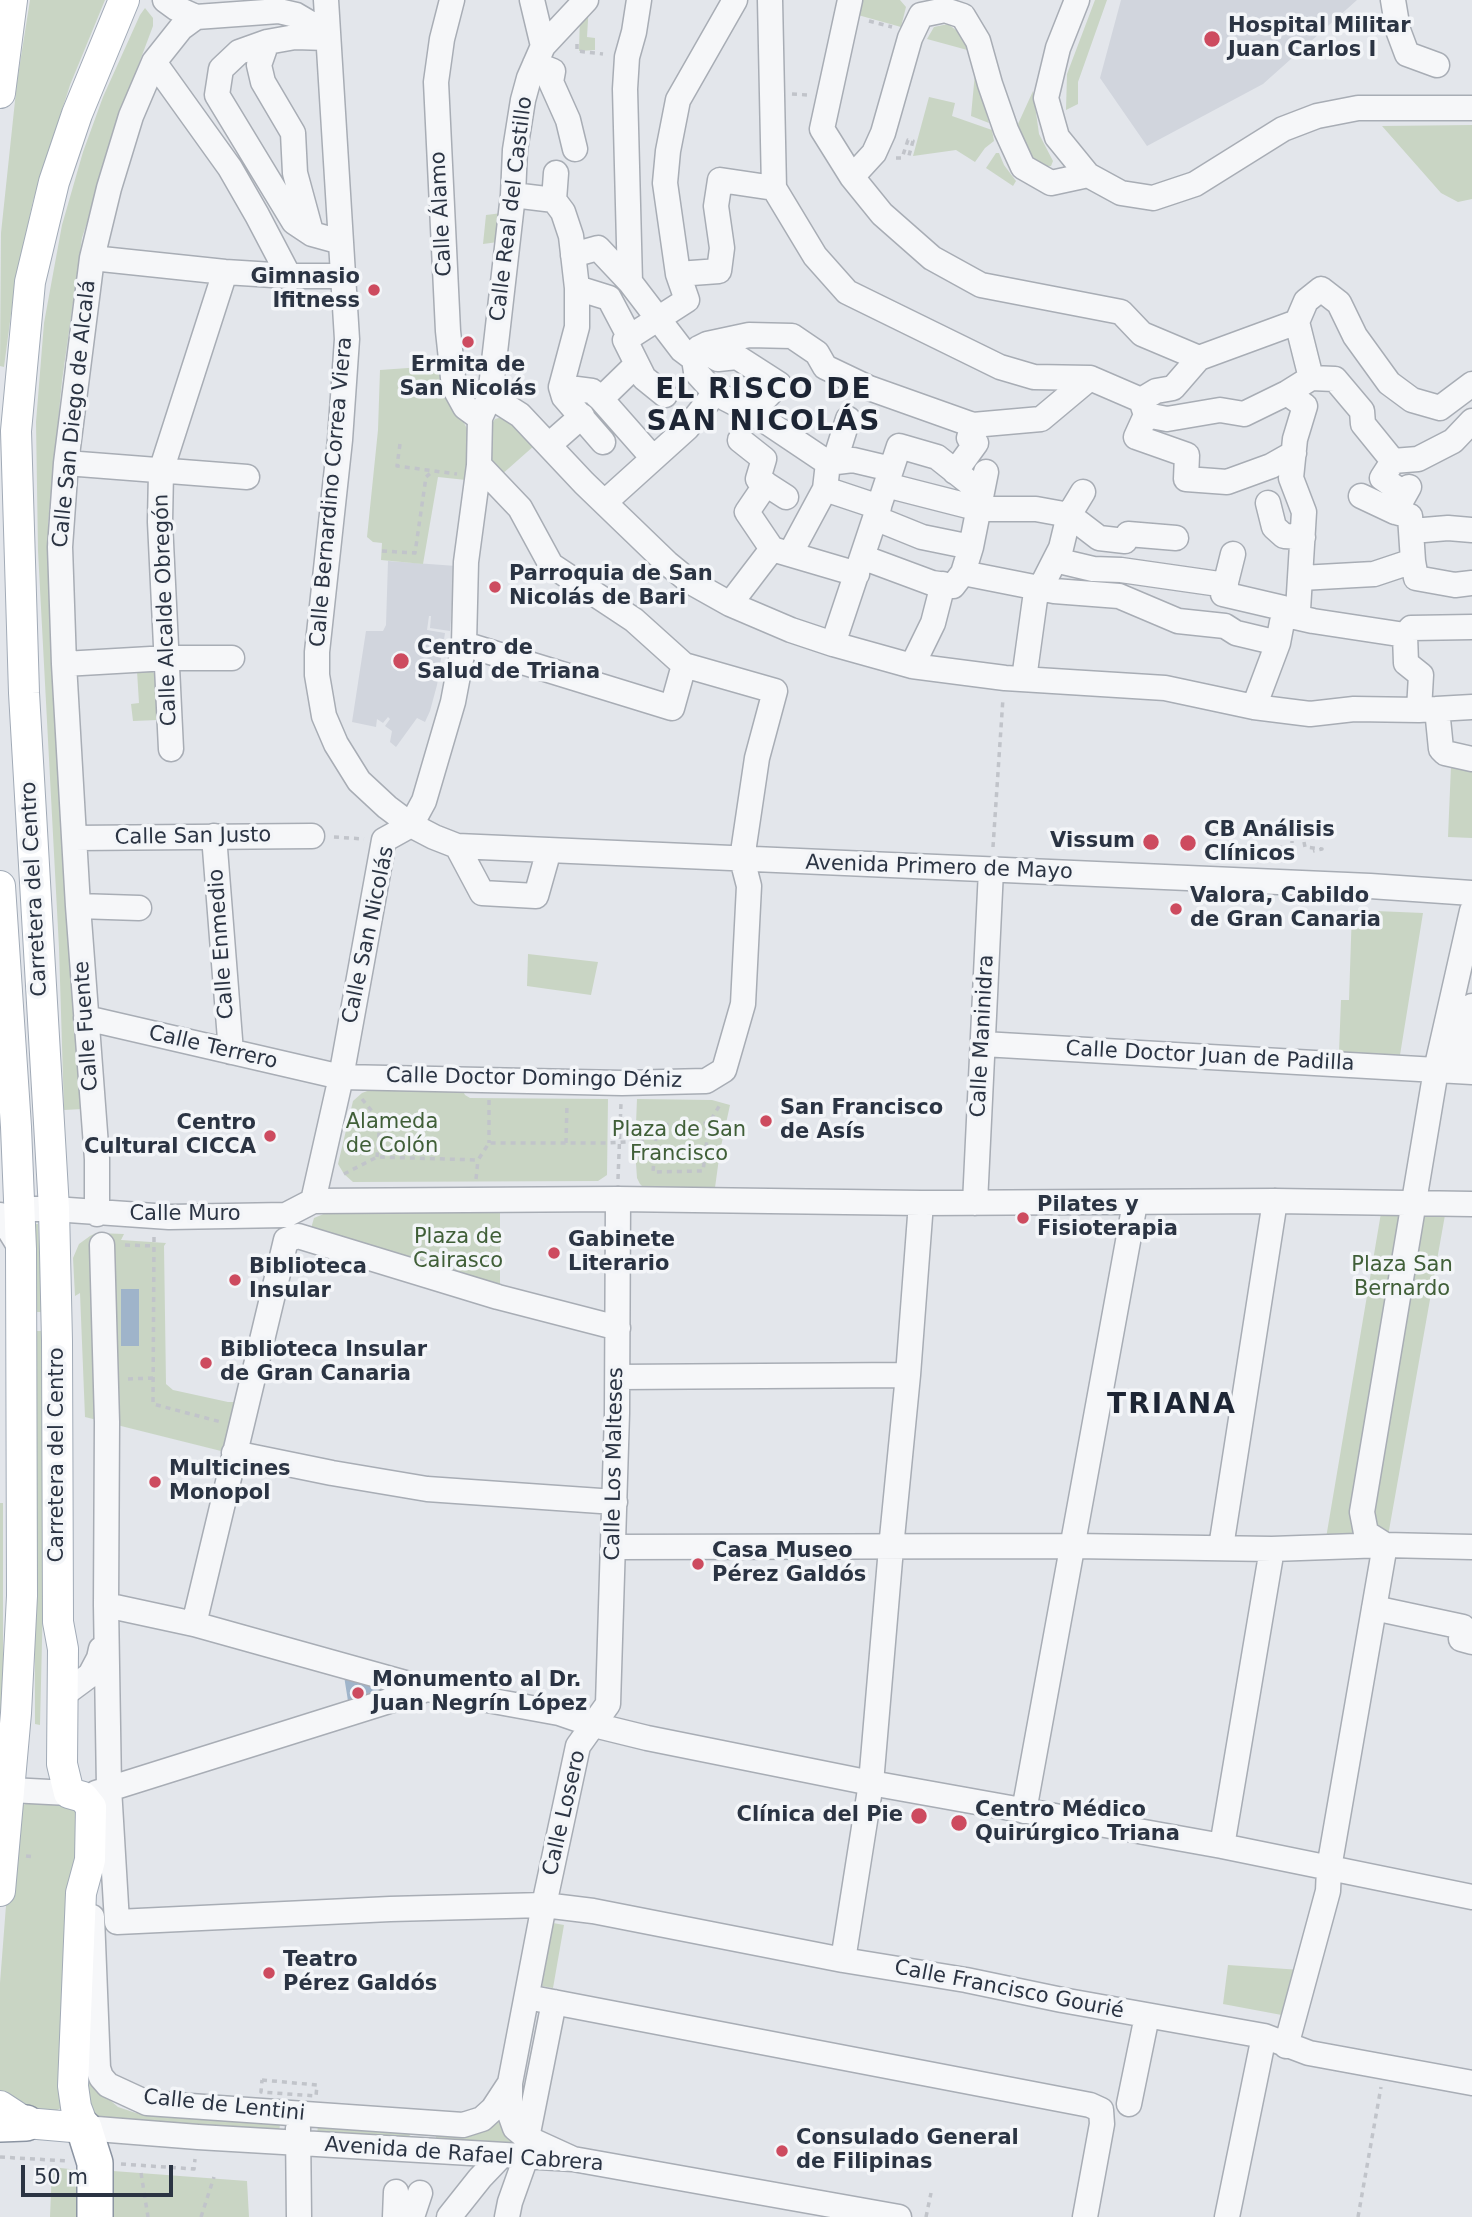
<!DOCTYPE html>
<html>
<head>
<meta charset="utf-8">
<style>
  body { margin:0 }
  #map { position:relative; width:1472px; height:2217px; overflow:hidden; background:#e3e6eb; font-family:"DejaVu Sans",sans-serif }
  canvas { display:block }
  .scale { position:absolute; left:21px; top:2165px; width:152px; height:32px; box-sizing:border-box; border:4px solid #2b3443; border-top:0; padding-left:9px; font-size:21px; line-height:24px; white-space:nowrap; color:#2b3443; -webkit-text-stroke:5px #f3f5f8; paint-order:stroke }
</style>
</head>
<body>
<div id="map">
<canvas width="1472" height="2217"></canvas>
<div class="scale">50 m</div>
</div>
<script>
const c = document.querySelector('canvas').getContext('2d');
c.lineJoin = 'round';
function fillPath(path, color) { c.fillStyle = color; c.fill(path, 'evenodd'); }
const poly = rows => new Path2D(rows.map(r => 'M' + r).join(''));
function stroke(path, color, width, dash) { c.strokeStyle = color; c.lineWidth = width; c.lineCap = dash ? 'butt' : 'round'; c.setLineDash(dash || []); c.stroke(path); }
function drawText(font, color, halo, rows, align = 'center') {
  c.font = font + ' "DejaVu Sans",sans-serif'; c.lineWidth = 7; c.setLineDash([]); c.textBaseline = 'middle'; c.strokeStyle = halo; c.fillStyle = color; for (const [text, x, y, turn = 0] of rows) {
    c.save(); c.translate(x, y); c.rotate((+turn || 0) * Math.PI / 180); c.textAlign = isNaN(turn) ? turn : align; if (halo) c.strokeText(text, 0, 0); c.fillText(text, 0, 0); c.restore();
  }
}
fillPath(poly([
  [1121,0,1357,0,1263,84,1147,146,1100,78],
  [388,561,456,566,450,631,430,628,431,616,429,616,427,630,445,633,437,685,430,711,425,722,417,718,396,747,390,742,392,731,385,726,390,719,388,717,383,723,377,719,376,727,352,722,366,631,383,631,386,625]
]), '#d1d5dd');
fillPath(poly([
  [30,0,105,0,70,85,33,201,15,284,4,367,0,366,1,233,17,82],
  [854,0,900,0,906,7,901,27,858,15],
  [1095,0,1107,0,1078,82,1078,104,1066,110,1067,74],
  [589,3,587,37,595,38,595,50,579,51,580,14],
  [145,8,153,18,153,26,132,82,82,238,62,381,48,524,83,1109,64,1110,59,948,38,551,36,422,44,323,62,225,83,152,103,97,140,15],
  [948,24,961,34,971,51,927,39,934,27],
  [975,73,989,123,971,116],
  [1033,91,1039,134,1053,161,1051,166,1042,167,1028,153,1018,124],
  [929,97,955,103,952,116,992,130,994,141,985,148,975,162,956,150,913,156],
  [1472,125,1472,199,1458,202,1441,193,1382,126],
  [996,153,999,153,1004,165,1016,181,1013,186,986,168],
  [502,213,498,242,483,244,486,215],
  [436,366,471,437,466,480,438,477,423,564,381,560,382,543,373,542,367,537,378,430,380,370],
  [506,416,535,445,500,476,491,467,488,430,495,419],
  [150,670,155,674,158,720,133,721,131,704,139,703,137,671],
  [1451,766,1472,767,1472,838,1448,837],
  [1352,910,1423,913,1400,1055,1339,1052,1341,1000,1349,1000],
  [528,954,598,962,591,995,527,986],
  [370,1090,463,1091,465,1095,470,1098,608,1099,607,1175,598,1181,353,1182,344,1174,338,1164,353,1101,362,1093],
  [637,1099,712,1100,730,1105,720,1151,714,1195,646,1190,640,1184,637,1178,635,1149],
  [500,1208,500,1306,305,1249,314,1218,333,1210],
  [1381,1213,1445,1215,1388,1536,1326,1538],
  [30,1224,38,1224,42,1312,34,1312],
  [96,1233,124,1234,121,1240,166,1243,164,1246,166,1384,173,1390,228,1402,234,1402,237,1399,225,1452,85,1417,80,1293,75,1296,73,1258,79,1244,90,1236],
  [121,1289,139,1289,139,1346,121,1345],
  [34,1331,42,1331,45,1515,40,1725,35,1724],
  [0,1503,3,1503,3,1698,0,1751],
  [32,1801,70,1803,79,1812,65,2100,61,2108,51,2113,24,2111,0,2094,0,1983,10,1854,19,1807],
  [89,1888,97,2089,118,2107,136,2113,280,2124,279,2133,101,2121,87,2108],
  [553,1923,564,1925,553,1988,542,1986],
  [1228,1965,1301,1970,1287,2016,1223,2004],
  [499,2122,502,2124,512,2145,436,2143,436,2134,473,2135,484,2132],
  [318,2126,410,2133,409,2141,317,2134],
  [52,2167,78,2170,80,2217,50,2217],
  [113,2171,247,2181,249,2217,107,2217,106,2175]
]), '#c9d5c4');
fillPath(poly([
  [121,1289,139,1289,139,1346,121,1346],
  [344,1676,390,1686,348,1701]
]), '#9fb4ca');
const minor = poly([
  [165,0,176,8,196,17,279,11,296,15,313,25,327,38],
  [326,0,347,339,340,440,317,652,317,675,324,716,336,744,359,781,387,807,411,825,434,837,457,846,1370,886,1472,893],
  [452,0,442,39,436,82,448,331,454,387,465,407,480,418],
  [532,0,543,46],
  [770,0,774,188,815,256,847,292,1000,367,1034,377,1090,378,1141,400,1156,391,1173,388,1199,358],
  [850,0,822,129,852,177,882,214,932,258,981,285,1121,312,1142,334,1199,358,1297,322,1306,301,1321,289,1339,303,1355,336,1389,383,1412,400,1440,408],
  [1077,0,1058,48,1046,98,1057,137,1088,175,1121,193,1153,198,1195,184,1283,129,1317,116,1358,108,1472,108],
  [1393,0,1398,30,1407,54,1437,65],
  [327,38,295,37,267,42,239,52,221,69,217,95,294,222,312,234,341,242],
  [267,42,259,65,263,82,293,133,295,173,311,232],
  [154,62,230,168,257,215,289,276],
  [535,64,553,71,551,82,568,120,575,149],
  [556,173,554,200,563,212,571,236,577,288,577,327,561,387],
  [852,177,874,153,883,133,910,38,921,15,945,10,963,16,978,41,990,84,1006,130,1023,167,1051,183,1088,175],
  [513,195,554,200],
  [573,255,598,248,630,282,682,350,694,359,696,372,715,393,752,412,828,463,853,460,891,469],
  [92,258,225,272,289,276,344,276],
  [678,274,719,271,722,248,716,206,720,180,774,188],
  [630,282,625,89,627,57,634,32,639,0],
  [577,288,609,298,629,336],
  [699,348,707,344,749,335,792,336,817,353,825,367,869,388,973,425,1041,419,1090,378],
  [696,355,699,348,718,359,737,357,779,384,752,412],
  [637,364,644,378,665,395],
  [1311,378,1335,379,1362,411,1363,424,1393,461],
  [561,387,592,391,601,399,653,458],
  [561,387,564,397,603,442],
  [490,396,520,415,584,483,667,563,689,581,730,604,791,630,833,644,912,666,1005,678,1165,688,1254,707,1310,714,1354,709,1419,710,1472,707],
  [601,399,637,364,625,340,687,300,678,274,665,183,668,151,678,100,735,0],
  [1141,400,1146,415,1167,419,1220,410,1244,414,1287,393,1311,378,1297,322],
  [1440,408,1472,384],
  [1146,415,1136,437,1187,455,1186,479,1227,482,1271,466,1294,453],
  [740,440,764,459,758,479,786,497],
  [549,445,582,416],
  [1393,461,1418,459,1453,441,1472,421],
  [1393,461,1382,478,1405,494],
  [66,463,247,477],
  [479,465,520,508,551,565,634,620,684,665],
  [955,472,976,443,969,438,973,425],
  [766,484,747,512,772,549,857,574],
  [886,485,980,509,1036,509,1069,515,1099,538,1125,541,1128,534,1176,538],
  [825,489,879,507],
  [1361,496,1395,512],
  [605,502,687,428,715,393],
  [1268,503,1274,527,1284,536,1303,537],
  [875,518,922,537,971,547],
  [1412,531,1448,528,1472,530],
  [790,554,825,489,828,463,837,454,848,419],
  [1233,554,1223,594,1283,608,1291,616,1313,621,1405,635,1411,628,1472,627],
  [862,557,932,583,953,586,963,573,971,547,986,472],
  [1055,560,1093,569,1121,570,1226,585],
  [1413,561,1416,578,1455,585,1472,583],
  [963,573,1054,591,1119,596,1178,621,1225,626,1236,633,1278,643],
  [1301,578,1374,574,1413,561,1410,516,1395,512,1409,487],
  [730,604,772,549],
  [1405,635,1406,663,1421,675,1419,710],
  [833,644,899,446,937,457,981,492],
  [64,664,168,658,232,658],
  [912,666,933,623,943,584],
  [1024,679,1035,599,1061,548,1069,515,1083,492],
  [1254,707,1278,643,1282,622,1298,610,1304,512,1291,478,1295,439,1305,406,1287,393],
  [1437,709,1441,749,1445,753,1472,759],
  [171,749,160,522,161,471,225,272],
  [214,836,231,1052],
  [74,838,312,836],
  [457,846,482,893,536,896,549,850],
  [78,906,139,908],
  [86,1018,341,1077,622,1083,706,1081,724,1070,743,1004,749,886,742,859,757,758,775,691,684,665,672,708,464,644],
  [983,1044,1472,1072],
  [1460,1071,1472,1006],
  [313,1201,341,1077,384,840,411,825,424,801,453,702,464,644,466,562,479,465,480,418,490,396,513,195,515,150,523,100,529,78,543,46,586,0],
  [975,1203,991,870],
  [19,1209,54,1209,169,1217,286,1215,313,1201,618,1199,921,1203,1275,1201,1472,1204],
  [97,1214,97,1159,78,906,64,664,60,547,66,463,92,258,109,188,131,116,154,62,181,28,196,17],
  [0,1215,21,1249],
  [102,1245,107,1422,106,1605,109,1788,117,1922,390,1909,544,1905,593,1911,843,1960,966,1980,1062,2000,1264,2036,1309,2053,1472,2083],
  [618,1377,908,1375],
  [234,1453,332,1473,427,1489,615,1502],
  [1385,1545,1366,1533,1362,1512,1436,1070,1472,911],
  [613,1547,1073,1546,1272,1549,1385,1545,1472,1547],
  [1221,1547,1275,1201],
  [106,1605,194,1624,427,1689],
  [1374,1608,1463,1627,1461,1639,1472,1642],
  [194,1624,286,1240,298,1236,498,1297,618,1328],
  [63,1695,90,1675,99,1658,101,1649],
  [96,1793,427,1689,559,1713,594,1725,647,1738,871,1783,1222,1846,1472,1897],
  [0,1794,10,1790,69,1793],
  [1024,1811,1135,1203],
  [1222,1846,1272,1549],
  [92,1917,98,2068,101,2077,108,2085,147,2103,463,2125,482,2119,493,2109,510,2083],
  [843,1960,871,1783,891,1548,908,1375,921,1203],
  [527,1997,1090,2105,1101,2110,1102,2124,1085,2217],
  [1286,2046,1328,1891,1329,1868,1385,1545],
  [1129,2104,1147,2016],
  [84,2128,198,2137,573,2159,899,2217],
  [298,2129,299,2217],
  [527,2138,554,2002],
  [573,2159,527,2138,515,2128,510,2114,510,2083,544,1905,578,1746,608,1704,617,1413,618,1199],
  [395,2217,396,2192],
  [412,2217,420,2193],
  [449,2217,480,2178,502,2155],
  [507,2217,510,2202,526,2157],
  [1227,2217,1264,2036]
]);
const major = poly([
  [0,93,12,0],
  [0,886,16,1127,21,1249,22,1596,16,1713,0,1891],
  [0,2106,26,2123,84,2128,76,2107,73,2086,81,1893,90,1860,91,1807,83,1797,69,1793,62,1764,63,1649,58,1622,57,1341,54,1209,24,693,16,431,30,282,54,182,77,114,124,0]
]);
const highway = poly([
  [0,2124,26,2123],
  [84,2128,95,2163,95,2217]
]);
stroke(minor, '#a8adb5', 27);
stroke(major, '#a2abb7', 32);
stroke(highway, '#8b94a2', 38);
stroke(poly([
  [869,21,892,27],
  [577,44,577,51,603,54],
  [792,94,808,95],
  [896,158,902,158,908,140,913,141,908,159],
  [400,444,397,466,457,474],
  [382,551,415,553,426,477,433,471],
  [334,837,364,839],
  [1304,842,1305,847,1322,849,1313,851],
  [993,847,1003,698],
  [1284,851,1276,847,1292,848,1292,841],
  [362,1099,380,1121,377,1157],
  [489,1100,489,1143],
  [656,1136,653,1172,703,1171,709,1123],
  [642,1141,642,1155,654,1154],
  [566,1143,567,1103],
  [344,1174,377,1157,478,1160,489,1143,608,1143,642,1141,642,1135,656,1136,656,1125,709,1123,721,1103],
  [476,1179,478,1160],
  [618,1179,621,1103],
  [154,1237,153,1404,221,1422],
  [125,1245,154,1246],
  [128,1379,154,1378],
  [26,1856,35,1857],
  [262,2080,317,2085,316,2096,261,2092,262,2080],
  [0,2157,68,2161],
  [121,2164,194,2169,195,2159],
  [141,2173,148,2217],
  [201,2217,214,2177],
  [926,2217,931,2193],
  [1358,2217,1381,2087]
]), '#c1c4ca', 3.5, [5, 5]);
stroke(minor, '#f6f7f9', 24);
stroke(major, '#fff', 30);
stroke(highway, '#fff', 35);
for (const [x, y, r, color] of [
  [1212,39,9,"#cd4b5f"],
  [374,290,7,"#cd4b5f"],
  [468,342,7,"#cd4b5f"],
  [495,587,7,"#cd4b5f"],
  [401,661,9,"#cd4b5f"],
  [1151,842,9,"#cd4b5f"],
  [1188,843,9,"#cd4b5f"],
  [1176,909,7,"#cd4b5f"],
  [766,1121,7,"#cd4b5f"],
  [270,1136,7,"#cd4b5f"],
  [1023,1218,7,"#cd4b5f"],
  [554,1253,7,"#cd4b5f"],
  [235,1280,7,"#cd4b5f"],
  [206,1363,7,"#cd4b5f"],
  [155,1482,7,"#cd4b5f"],
  [698,1564,7,"#cd4b5f"],
  [358,1693,7,"#cd4b5f"],
  [919,1816,9,"#cd4b5f"],
  [959,1823,9,"#cd4b5f"],
  [269,1973,7,"#cd4b5f"],
  [782,2151,7,"#cd4b5f"]
]) { const dot = new Path2D(); dot.arc(x, y, r, 0, 2 * Math.PI); c.fillStyle = color; c.fill(dot); stroke(dot, '#f3f5f8', 2.5); }
drawText('bold 21px', '#2b3443', '#f3f5f8', [
  ["Hospital Militar",1228,27],
  ["Juan Carlos I",1228,51],
  ["Gimnasio",360,278,"right"],
  ["Ifitness",360,302,"right"],
  ["Ermita de",468,366,"center"],
  ["San Nicolás",468,390,"center"],
  ["Parroquia de San",509,575],
  ["Nicolás de Bari",509,599],
  ["Centro de",417,649],
  ["Salud de Triana",417,673],
  ["CB Análisis",1204,831],
  ["Clínicos",1204,855],
  ["Vissum",1135,842,"right"],
  ["Valora, Cabildo",1190,897],
  ["de Gran Canaria",1190,921],
  ["San Francisco",780,1109],
  ["de Asís",780,1133],
  ["Centro",256,1124,"right"],
  ["Cultural CICCA",256,1148,"right"],
  ["Pilates y",1037,1206],
  ["Fisioterapia",1037,1230],
  ["Gabinete",568,1241],
  ["Literario",568,1265],
  ["Biblioteca",249,1268],
  ["Insular",249,1292],
  ["Biblioteca Insular",220,1351],
  ["de Gran Canaria",220,1375],
  ["Multicines",169,1470],
  ["Monopol",169,1494],
  ["Casa Museo",712,1552],
  ["Pérez Galdós",712,1576],
  ["Monumento al Dr.",372,1681],
  ["Juan Negrín López",372,1705],
  ["Centro Médico",975,1811],
  ["Quirúrgico Triana",975,1835],
  ["Clínica del Pie",903,1816,"right"],
  ["Teatro",283,1961],
  ["Pérez Galdós",283,1985],
  ["Consulado General",796,2139],
  ["de Filipinas",796,2163]
], 'left');
drawText('21px', '#2b3443', '#f3f5f8', [
  ["Calle Real del Castillo",512,209,-83],
  ["Calle Álamo",442,214,-93],
  ["Calle San Diego de Alcalá",75,414,-84],
  ["Calle Bernardino Correa Viera",332,492,-85],
  ["Calle Alcalde Obregón",166,610,-92],
  ["Calle San Justo",193,837,-1],
  ["Avenida Primero de Mayo",939,868,2],
  ["Carretera del Centro",35,889,-93],
  ["Calle San Nicolás",369,935,-78],
  ["Calle Enmedio",222,944,-94],
  ["Calle Fuente",87,1026,-94],
  ["Calle Maninidra",983,1036,-87],
  ["Calle Terrero",213,1048,13],
  ["Calle Doctor Juan de Padilla",1210,1057,3],
  ["Calle Doctor Domingo Déniz",534,1079,1],
  ["Calle Muro",185,1215],
  ["Carretera del Centro",58,1455,-90],
  ["Calle Los Malteses",615,1464,-89],
  ["Calle Losero",565,1813,-77],
  ["Calle Francisco Gourié",1009,1990,11],
  ["Calle de Lentini",224,2106,6],
  ["Avenida de Rafael Cabrera",464,2155,4]
]);
drawText('21px', '#405f38', '#f3f5f8', [
  ["Alameda",392,1123],
  ["de Colón",392,1147],
  ["Plaza de San",679,1131],
  ["Francisco",679,1155],
  ["Plaza de",458,1238],
  ["Cairasco",458,1262],
  ["Plaza San",1402,1266],
  ["Bernardo",1402,1290]
]);
c.letterSpacing = '2px';
drawText('bold 28px', '#1d2534', '#f3f5f8', [
  ["EL RISCO DE",764,391],
  ["SAN NICOLÁS",764,423],
  ["TRIANA",1172,1406]
]);
c.letterSpacing = '0px';
</script>
</body>
</html>
